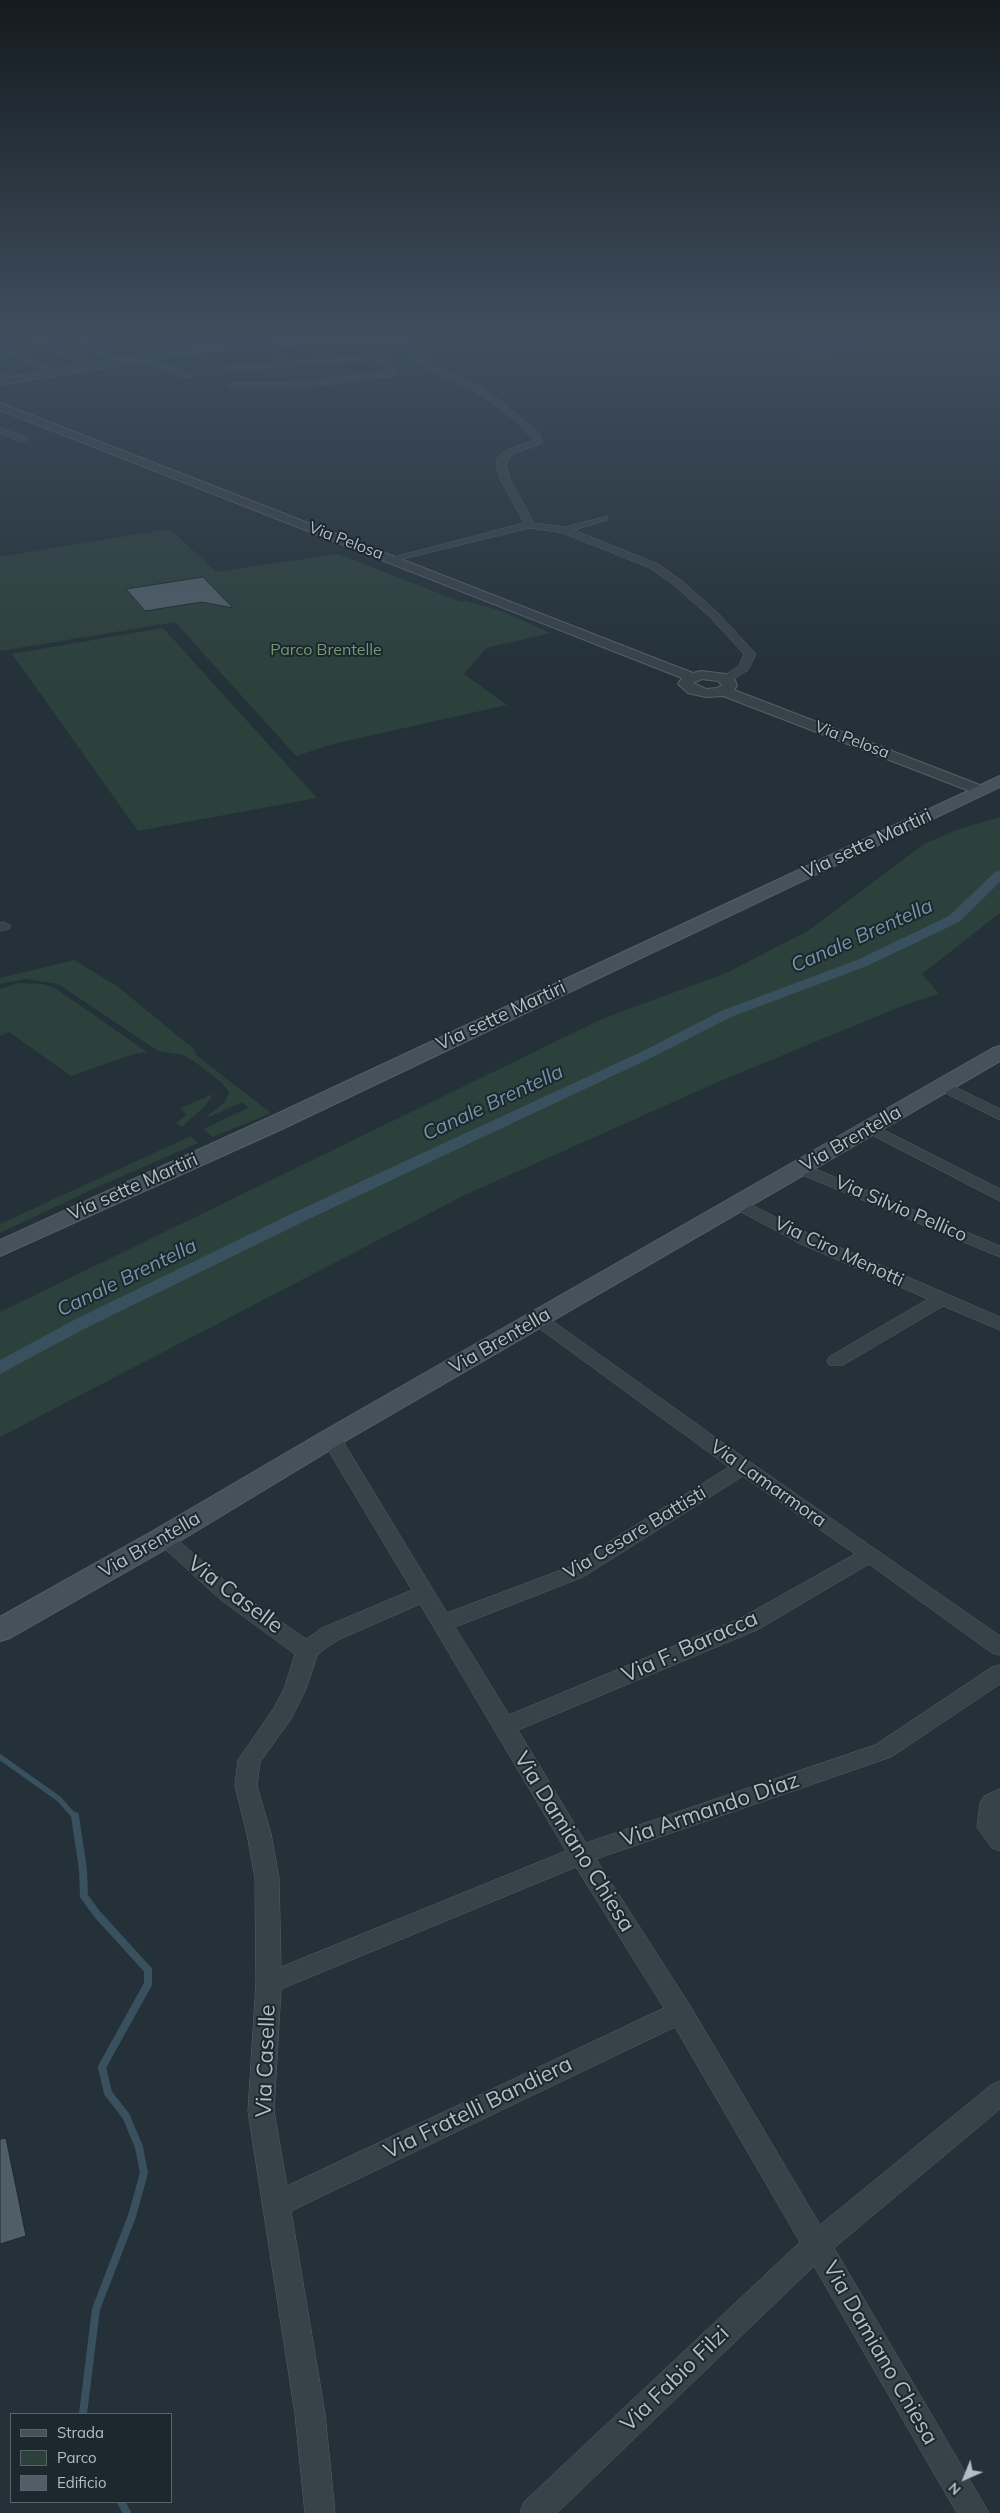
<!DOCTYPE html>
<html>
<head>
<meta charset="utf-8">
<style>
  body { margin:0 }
  #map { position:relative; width:1000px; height:2513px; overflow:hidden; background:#243138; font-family:Mulish,sans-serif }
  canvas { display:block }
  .legend { position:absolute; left:10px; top:2413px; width:162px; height:90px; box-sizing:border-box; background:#1c272e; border:1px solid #58636a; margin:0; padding:6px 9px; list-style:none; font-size:15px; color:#b2bdc5 }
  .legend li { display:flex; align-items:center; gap:10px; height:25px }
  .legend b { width:25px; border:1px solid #58636a }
  .north { position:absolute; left:940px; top:2453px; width:50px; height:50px; -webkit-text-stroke:4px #1c272e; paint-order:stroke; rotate:224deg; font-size:14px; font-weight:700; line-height:20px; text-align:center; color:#b2bdc5 }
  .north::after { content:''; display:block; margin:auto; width:18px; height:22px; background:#b2bdc5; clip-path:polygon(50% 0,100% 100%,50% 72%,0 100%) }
</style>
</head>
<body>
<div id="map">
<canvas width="1000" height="2513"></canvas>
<ul class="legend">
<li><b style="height:6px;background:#45525c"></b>Strada</li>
<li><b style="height:14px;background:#2c403c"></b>Parco</li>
<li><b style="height:14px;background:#4f5e67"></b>Edificio</li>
</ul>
<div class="north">N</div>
</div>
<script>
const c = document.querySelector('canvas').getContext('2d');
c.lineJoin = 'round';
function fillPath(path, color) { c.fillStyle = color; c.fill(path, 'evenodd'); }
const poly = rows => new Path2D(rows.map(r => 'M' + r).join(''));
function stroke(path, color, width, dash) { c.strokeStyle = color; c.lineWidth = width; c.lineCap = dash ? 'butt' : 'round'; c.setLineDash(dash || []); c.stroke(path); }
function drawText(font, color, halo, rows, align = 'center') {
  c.font = font + ' Mulish,sans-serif'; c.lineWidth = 4; c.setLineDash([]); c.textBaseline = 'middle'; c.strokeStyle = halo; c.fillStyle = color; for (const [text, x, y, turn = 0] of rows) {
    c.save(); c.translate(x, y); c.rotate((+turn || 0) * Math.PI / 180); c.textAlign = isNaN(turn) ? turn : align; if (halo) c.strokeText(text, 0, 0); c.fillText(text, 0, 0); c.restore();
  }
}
fillPath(poly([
  [825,340,858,348,820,354,788,352],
  [170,529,216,572,338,554,461,602,466,601,501,611,551,633,486,648,464,674,507,705,333,744,296,756,175,622,0,651,0,557],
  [163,628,317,798,138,831,12,654],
  [1000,817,1000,913,922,974,939,994,907,1004,718,1082,465,1195,0,1437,0,1312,602,1019,726,973,808,931,924,844,959,829],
  [74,960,117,986,195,1050,196,1055,271,1113,213,1137,203,1129,248,1108,243,1102,204,1119,225,1102,229,1092,222,1083,195,1062,183,1055,158,1051,58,984,26,979,0,984,0,978],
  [17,983,43,984,55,988,147,1052,134,1054,71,1076,9,1032,0,1036,0,989],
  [213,1094,206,1105,182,1127,176,1123,186,1115,181,1108],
  [191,1136,198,1143,91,1190,0,1233,0,1224]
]), '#2c403c');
stroke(poly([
  [0,1757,59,1799,75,1817]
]), '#39505e', 5.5);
stroke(poly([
  [75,1816,83,1870,84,1896,97,1914,148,1970,148,1984,102,2067,108,2093,126,2116,139,2147,144,2173,132,2216,96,2309,83,2414],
  [121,2502,127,2513]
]), '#39505e', 8);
fillPath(poly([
  [1000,871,1000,882,959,922,867,966,731,1017,653,1057,307,1220,86,1328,0,1374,0,1360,74,1320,295,1212,643,1051,721,1011,857,960,949,916,995,872,1000,871]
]), '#39505e');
const building = poly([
  [203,577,233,608,202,602,145,611,126,589,203,577],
  [6,2138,26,2236,0,2244,0,2139,6,2138]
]);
fillPath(building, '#4f5e67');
stroke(building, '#1e2930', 1);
const minor = poly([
  [29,332,93,364,94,366,87,368,26,336,26,332,29,332],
  [65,332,74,332,120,361,113,363,65,332],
  [344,332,353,332,365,340,358,342,344,332],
  [393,336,399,336,432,365,475,384,501,401,541,435,542,443,511,455,506,464,510,479,534,523,565,527,607,516,607,520,574,530,658,564,682,581,718,613,754,652,756,654,748,670,730,681,722,681,722,677,739,666,744,654,710,617,674,585,650,568,563,533,530,528,390,562,390,558,524,523,500,479,496,464,498,457,505,451,534,440,515,420,495,405,469,388,426,369,393,340,393,336],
  [269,343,286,362,377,355,383,356,398,373,394,376,301,388,231,388,230,386,234,383,301,382,388,371,376,360,226,371,222,369,226,367,278,362,265,345,269,343],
  [0,345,56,370,57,372,50,374,0,350,0,345],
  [139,355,145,355,187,373,196,375,183,378,139,359,139,355],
  [0,372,13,378,14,380,10,383,0,378,0,372],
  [0,428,26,437,28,439,23,442,0,434,0,428],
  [4,922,11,926,9,929,0,931,0,923,4,922],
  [943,1081,1000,1109,1000,1120,937,1089,935,1086,937,1083,943,1081],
  [870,1123,1000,1189,1000,1201,864,1131,862,1128,870,1123],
  [801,1163,1000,1246,1000,1257,795,1172,793,1168,795,1164,801,1163],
  [738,1198,813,1236,1000,1317,1000,1330,943,1306,843,1365,829,1365,827,1361,829,1357,928,1299,801,1244,732,1207,730,1203,732,1199,738,1198],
  [538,1313,544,1315,750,1462,1000,1636,1000,1655,992,1653,869,1564,757,1630,518,1730,586,1843,875,1745,992,1667,1000,1665,1000,1684,891,1757,596,1859,689,2004,820,2225,991,2085,1000,2081,1000,2109,834,2248,989,2513,957,2513,814,2266,557,2513,520,2513,524,2502,800,2242,675,2027,291,2211,325,2414,335,2513,305,2513,295,2414,248,2111,256,1983,255,1878,247,1834,235,1786,238,1760,274,1708,284,1689,295,1654,221,1600,153,1538,156,1533,163,1531,170,1533,235,1590,306,1639,322,1628,412,1590,321,1438,324,1433,331,1432,338,1433,447,1613,569,1567,729,1467,532,1323,529,1319,532,1315,538,1313],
  [743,1476,855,1554,741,1618,509,1715,455,1627,583,1577,743,1476],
  [420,1604,566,1851,281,1967,279,1878,271,1834,257,1786,260,1762,291,1719,306,1689,317,1656,323,1650,338,1640,420,1604],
  [576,1867,664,2008,287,2186,274,2111,281,1989,576,1867],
  [1000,1789,1000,1851,992,1848,977,1827,980,1803,984,1796,1000,1789]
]);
const tertiary = poly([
  [426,332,473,332,468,335,194,352,0,385,0,379,194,346,426,332],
  [0,403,693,673,701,671,726,674,735,680,737,686,734,690,985,787,988,790,980,795,975,793,723,696,706,697,688,693,678,684,682,678,0,410,0,403],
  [702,679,718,681,722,685,717,688,706,689,693,683,702,679]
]);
const secondary = poly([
  [1000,776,1000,787,282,1129,0,1256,0,1240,266,1119,1000,776],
  [1000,1046,1000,1061,340,1444,173,1545,10,1638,0,1641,0,1617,153,1531,322,1432,993,1048,1000,1046]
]);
stroke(minor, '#556067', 1);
stroke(tertiary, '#556067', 2);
stroke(secondary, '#556067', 2);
fillPath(minor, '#374249');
fillPath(tertiary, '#374249');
fillPath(secondary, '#45525c');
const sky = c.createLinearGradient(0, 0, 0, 684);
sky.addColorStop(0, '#141b1f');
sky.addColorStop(0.49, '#3f4e5e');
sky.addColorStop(1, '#3f4e5e00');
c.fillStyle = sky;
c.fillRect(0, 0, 1000, 684);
drawText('16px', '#b2bdc5', '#1c272e', [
  ["Via Pelosa",346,541,21],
  ["Via Pelosa",852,740,21]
]);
drawText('16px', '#729973', '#1c272e', [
  ["Parco Brentelle",326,650]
]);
drawText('19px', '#b2bdc5', '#1c272e', [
  ["Via sette Martiri",867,844,-25],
  ["Via sette Martiri",501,1016,-25],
  ["Via Brentella",851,1139,-30],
  ["Via sette Martiri",133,1187,-24],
  ["Via Silvio Pellico",901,1209,23],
  ["Via Ciro Menotti",839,1252,25],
  ["Via Brentella",500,1341,-30],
  ["Via Lamarmora",768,1484,35],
  ["Via Cesare Battisti",635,1533,-31],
  ["Via Brentella",150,1545,-30]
]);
drawText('italic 20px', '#7595a6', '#1c272e', [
  ["Canale Brentella",862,936,-24],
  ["Canale Brentella",493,1103,-25],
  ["Canale Brentella",127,1278,-26]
]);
drawText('22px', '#b2bdc5', '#1c272e', [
  ["Via Caselle",235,1595,37],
  ["Via F. Baracca",690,1647,-24],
  ["Via Armando Diaz",710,1810,-19],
  ["Via Damiano Chiesa",574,1842,58],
  ["Via Caselle",266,2061,-88],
  ["Via Fratelli Bandiera",478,2108,-26],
  ["Via Damiano Chiesa",880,2353,60],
  ["Via Fabio Filzi",675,2379,-44]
]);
</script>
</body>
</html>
